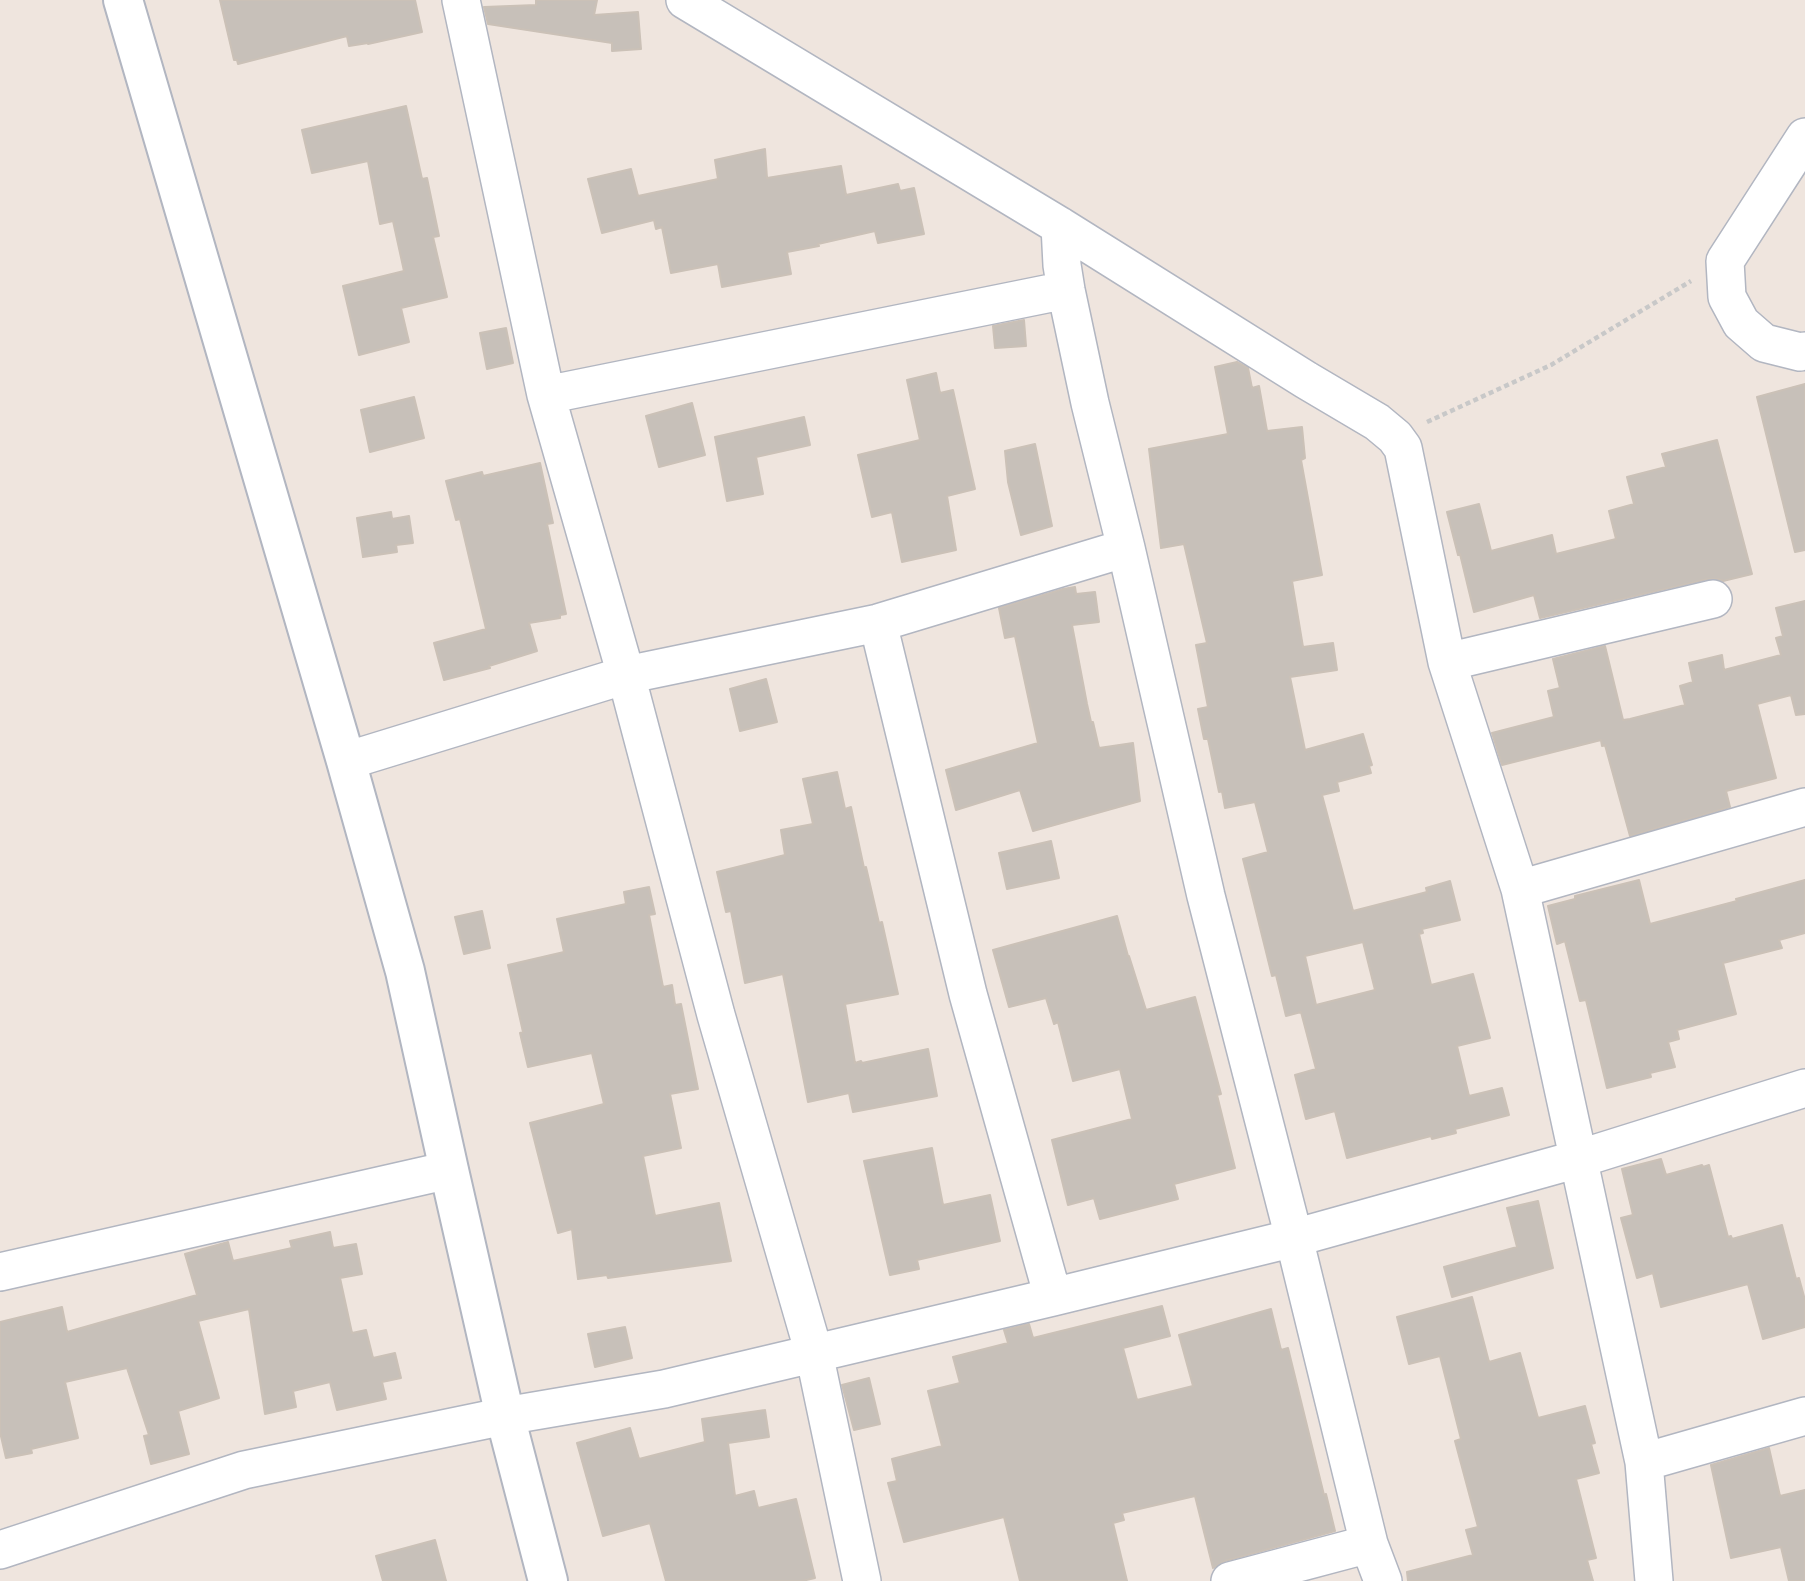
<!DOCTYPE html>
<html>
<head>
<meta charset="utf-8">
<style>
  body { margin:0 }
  canvas { display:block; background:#efe5de }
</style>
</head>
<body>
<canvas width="1805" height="1581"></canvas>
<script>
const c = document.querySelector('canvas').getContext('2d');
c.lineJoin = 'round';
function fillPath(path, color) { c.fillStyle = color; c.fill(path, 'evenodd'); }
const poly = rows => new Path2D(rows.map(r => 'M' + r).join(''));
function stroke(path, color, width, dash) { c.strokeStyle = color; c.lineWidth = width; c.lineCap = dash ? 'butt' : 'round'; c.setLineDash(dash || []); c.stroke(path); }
const building = poly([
  [220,0,415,0,422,32,368,44,368,43,349,46,347,36,238,64,237,60,234,60,220,0],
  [536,0,597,0,594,15,638,12,641,49,612,51,612,43,488,24,484,7,536,5,536,0],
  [406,106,422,179,427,178,439,236,433,237,447,297,401,308,409,342,359,355,343,286,404,271,393,221,380,224,368,161,312,173,302,130,406,106],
  [765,149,767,178,841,166,846,195,898,184,900,191,914,188,924,234,878,243,875,231,818,244,819,246,787,252,791,274,722,287,718,264,671,273,662,227,656,229,654,220,602,233,588,179,631,169,638,196,718,179,715,160,765,149],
  [1024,320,1026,346,995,348,993,326,1024,320],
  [506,328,513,363,487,369,480,333,506,328],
  [1237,362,1248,368,1252,388,1259,386,1267,431,1302,427,1305,458,1301,460,1322,575,1292,581,1303,647,1333,643,1337,670,1290,677,1305,750,1363,734,1372,765,1369,766,1371,773,1337,782,1339,791,1322,795,1353,911,1427,892,1426,888,1450,881,1460,920,1422,929,1423,933,1419,934,1431,985,1473,974,1490,1038,1457,1046,1469,1096,1502,1088,1509,1115,1455,1129,1456,1133,1432,1139,1431,1136,1347,1158,1335,1111,1306,1119,1295,1075,1316,1069,1301,1012,1286,1016,1276,975,1272,976,1243,859,1268,852,1255,802,1225,808,1222,791,1219,792,1208,739,1204,739,1198,709,1208,707,1196,645,1207,643,1184,544,1161,548,1149,449,1228,434,1215,367,1237,362],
  [1363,942,1375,990,1316,1005,1305,956,1363,942],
  [936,373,940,393,953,390,975,489,947,496,956,550,902,562,892,512,872,517,858,455,920,440,907,380,936,373],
  [1805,384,1805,550,1795,552,1757,397,1805,384],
  [414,397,424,438,370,452,361,410,414,397],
  [692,403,705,455,659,467,646,416,692,403],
  [804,417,810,445,756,457,763,494,727,501,715,437,804,417],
  [1717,440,1752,574,1723,581,1718,579,1708,579,1540,618,1534,595,1474,612,1460,554,1458,555,1447,512,1479,504,1491,551,1552,535,1556,554,1616,539,1609,511,1634,504,1627,477,1666,467,1662,454,1717,440],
  [1035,444,1052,526,1021,535,1008,482,1005,451,1035,444],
  [540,463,553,523,547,524,566,614,560,615,560,618,529,623,537,651,489,666,490,668,444,680,434,643,486,629,460,519,456,520,446,481,482,472,483,476,540,463],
  [391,512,392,519,409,516,413,543,396,545,397,552,363,557,357,518,391,512],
  [1075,587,1076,594,1095,592,1099,622,1072,625,1087,704,1091,722,1093,722,1099,748,1133,743,1140,801,1033,831,1020,790,956,810,946,770,1038,743,1015,636,1005,638,999,608,1063,589,1075,587],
  [1805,601,1805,714,1796,715,1791,695,1757,704,1776,778,1726,791,1730,807,1630,836,1605,745,1602,746,1601,740,1502,765,1492,733,1554,717,1548,691,1560,688,1553,659,1605,646,1623,720,1630,719,1685,705,1680,686,1693,682,1689,663,1722,655,1724,670,1781,655,1776,638,1783,636,1776,608,1805,601],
  [766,679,777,722,740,731,730,689,766,679],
  [837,772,845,809,851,807,864,868,866,867,879,923,882,922,898,994,845,1004,855,1063,861,1061,862,1063,928,1049,937,1096,853,1112,849,1093,808,1102,783,974,745,983,731,911,726,912,717,872,785,855,781,830,813,824,803,779,837,772],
  [1051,841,1059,878,1007,889,999,853,1051,841],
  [1639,880,1650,924,1737,901,1736,899,1805,880,1805,933,1779,940,1782,948,1723,963,1736,1014,1677,1030,1679,1039,1668,1042,1675,1067,1650,1073,1651,1077,1607,1088,1586,1000,1580,1001,1565,941,1557,944,1548,906,1575,899,1575,896,1639,880],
  [649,887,655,914,649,915,663,987,672,985,675,1005,681,1004,698,1089,670,1094,681,1148,643,1156,655,1216,719,1203,731,1261,608,1278,607,1275,578,1279,572,1229,558,1233,530,1123,604,1104,592,1053,528,1067,520,1033,523,1032,508,965,564,952,557,919,626,904,624,892,649,887],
  [482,911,490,948,464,954,455,917,482,911],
  [1117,916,1128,956,1129,956,1146,1010,1195,997,1221,1094,1217,1095,1235,1168,1174,1184,1178,1199,1100,1219,1094,1198,1068,1205,1052,1140,1132,1119,1120,1069,1073,1081,1058,1022,1054,1024,1046,998,1009,1007,993,950,1117,916],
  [932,1148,943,1205,990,1195,1000,1241,917,1260,919,1269,890,1275,864,1161,932,1148],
  [1661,1159,1666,1175,1702,1165,1703,1167,1709,1165,1728,1237,1731,1236,1732,1239,1782,1225,1796,1279,1799,1278,1805,1300,1805,1327,1763,1339,1748,1284,1661,1307,1653,1273,1637,1278,1621,1218,1633,1215,1622,1169,1661,1159],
  [1538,1201,1553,1268,1452,1297,1444,1267,1517,1247,1507,1208,1538,1201],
  [330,1232,333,1248,356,1244,362,1274,340,1278,352,1333,366,1330,373,1358,395,1353,401,1378,382,1382,386,1399,337,1410,330,1382,293,1391,296,1407,265,1414,249,1309,198,1321,219,1398,178,1411,189,1454,151,1464,144,1436,149,1435,127,1368,65,1382,78,1438,31,1449,32,1453,6,1458,0,1432,0,1322,62,1307,67,1332,197,1295,185,1254,228,1242,233,1261,292,1248,290,1241,330,1232],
  [1472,1297,1489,1362,1520,1353,1538,1418,1585,1406,1595,1443,1591,1444,1599,1473,1576,1479,1596,1558,1587,1560,1593,1581,1408,1581,1407,1572,1473,1555,1466,1530,1478,1527,1455,1441,1461,1439,1440,1356,1409,1364,1397,1317,1472,1297],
  [1162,1306,1170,1336,1123,1348,1137,1400,1193,1386,1179,1335,1271,1309,1281,1350,1288,1348,1324,1495,1326,1494,1335,1531,1225,1561,1213,1568,1195,1496,1122,1513,1124,1520,1113,1523,1127,1581,1020,1581,1004,1517,904,1542,888,1483,897,1481,892,1459,942,1446,928,1391,960,1383,953,1357,1008,1343,1004,1330,1029,1324,1033,1338,1162,1306],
  [625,1327,632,1358,595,1367,588,1334,625,1327],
  [869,1378,880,1424,854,1430,842,1385,869,1378],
  [765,1410,769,1437,728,1443,735,1496,754,1491,758,1508,796,1499,815,1578,802,1581,666,1581,650,1523,603,1536,577,1443,630,1428,639,1459,705,1442,702,1419,765,1410],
  [1769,1448,1780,1496,1805,1490,1805,1581,1789,1581,1781,1547,1731,1558,1711,1465,1769,1448],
  [435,1540,446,1581,383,1581,376,1556,435,1540]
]);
fillPath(building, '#c7c0b9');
stroke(building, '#cbc1b7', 2);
const minor = poly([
  [461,0,546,395,626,675,716,1015,814,1353,862,1581],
  [685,0,1060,226,1306,380,1377,422,1395,437,1403,448,1447,662,1520,889,1644,1462,1654,1581],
  [1805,137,1725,261,1727,297,1741,323,1764,343,1800,352,1805,351],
  [1060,226,1062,265,1066,290,1090,403,1126,548,1206,896,1294,1238,1369,1544,1383,1581],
  [546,395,1066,290],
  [878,623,968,994,1053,1297],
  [1447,662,1713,599],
  [346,761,626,675,878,623,1126,548],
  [1520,889,1805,807],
  [0,1272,449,1170],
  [1644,1462,1805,1416],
  [0,1550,244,1470,505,1416,664,1389,1053,1297,1294,1238,1578,1159,1805,1088],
  [1230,1581,1369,1544]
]);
const tertiary = poly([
  [123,0,346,761,405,971,449,1170,505,1416,548,1581]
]);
stroke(minor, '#b2b6c1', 40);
stroke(tertiary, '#b2b6c1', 42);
stroke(poly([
  [1427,422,1551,365,1691,281]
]), '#c8c8c8', 4.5, [5, 3.5]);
stroke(minor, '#fff', 37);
stroke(tertiary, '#fff', 38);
</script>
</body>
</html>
